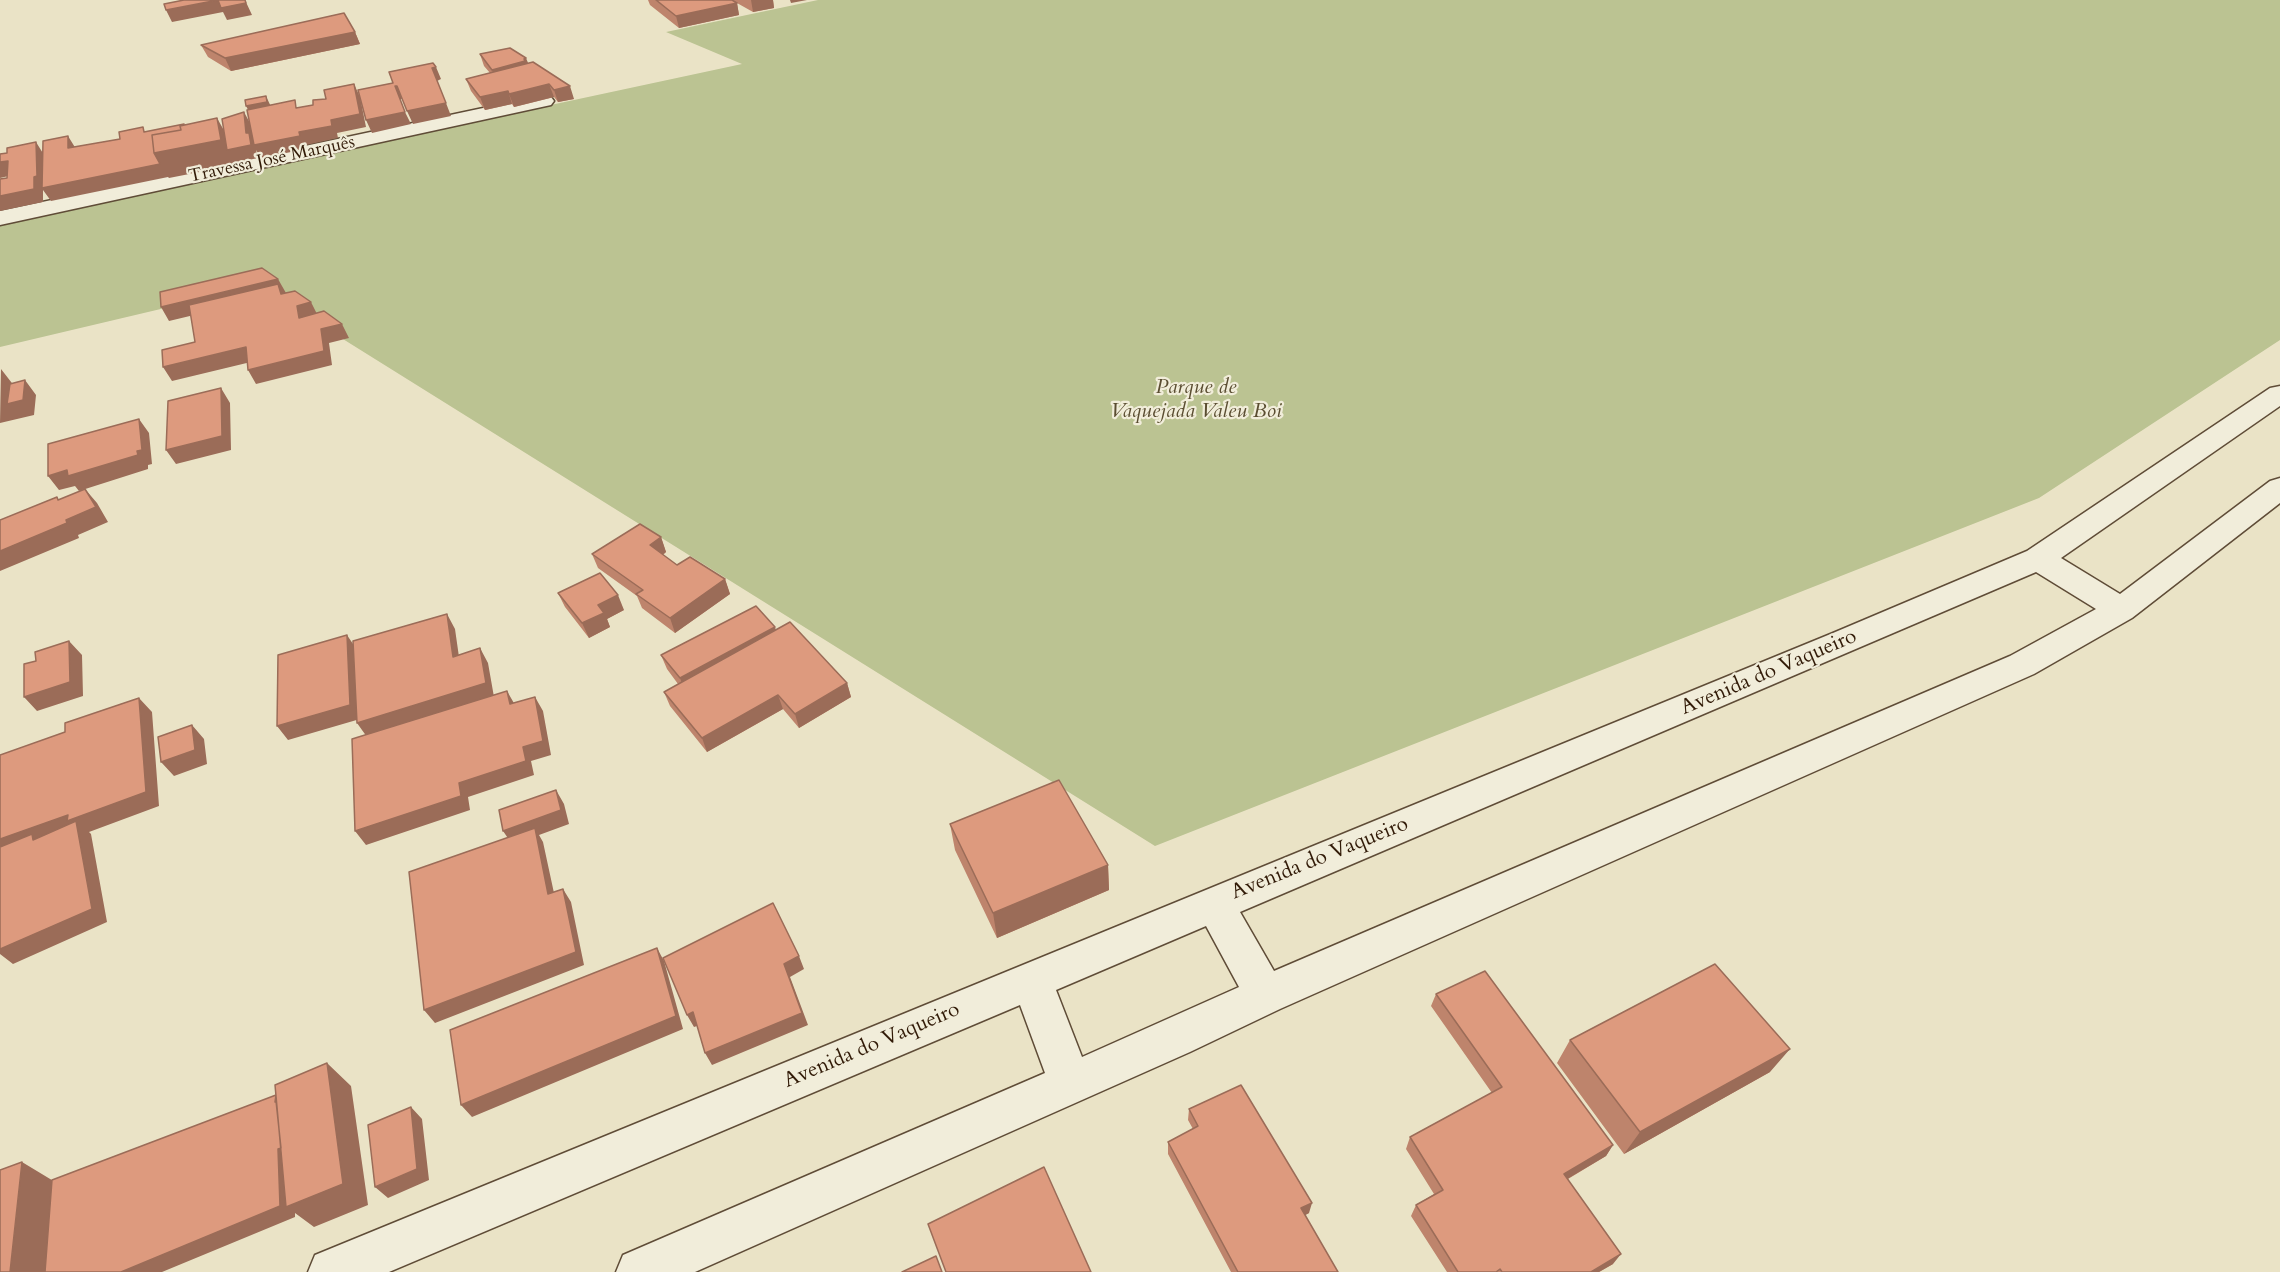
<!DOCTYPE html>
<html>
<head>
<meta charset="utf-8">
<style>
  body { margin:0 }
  canvas { display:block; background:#eae3c6 }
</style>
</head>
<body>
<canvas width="2280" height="1272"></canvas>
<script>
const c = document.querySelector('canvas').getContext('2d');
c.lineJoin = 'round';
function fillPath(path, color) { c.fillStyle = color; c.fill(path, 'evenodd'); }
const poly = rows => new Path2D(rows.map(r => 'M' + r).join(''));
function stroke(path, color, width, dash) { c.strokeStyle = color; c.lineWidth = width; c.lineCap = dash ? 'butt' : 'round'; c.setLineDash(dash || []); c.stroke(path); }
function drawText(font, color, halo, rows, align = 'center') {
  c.font = font + ' Cardo,serif'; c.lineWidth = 4.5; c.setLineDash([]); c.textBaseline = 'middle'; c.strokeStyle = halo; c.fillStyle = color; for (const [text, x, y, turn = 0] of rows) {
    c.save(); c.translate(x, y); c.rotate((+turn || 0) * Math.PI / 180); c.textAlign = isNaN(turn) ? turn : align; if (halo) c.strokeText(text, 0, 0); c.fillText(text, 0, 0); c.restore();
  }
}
fillPath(poly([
  [818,0,2280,0,2280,340,2039,498,1155,846,258,286,0,347,0,223,742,64,666,32]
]), '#bbc392');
const minor = poly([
  [544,95,551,97,554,101,551,105,0,225,0,211,544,95]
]);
const tertiary = poly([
  [2280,386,2280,406,2061,558,2120,594,2270,481,2280,478,2280,503,2132,618,2034,674,1280,1009,1190,1052,695,1272,616,1272,623,1255,1045,1073,1020,1005,389,1272,308,1272,315,1255,1833,633,2027,551,2270,388,2280,386],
  [2036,572,2096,609,2010,656,1274,971,1240,912,2036,572],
  [1206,926,1239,987,1082,1057,1056,990,1206,926]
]);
stroke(minor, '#5f4c37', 3);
stroke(tertiary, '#5f4c37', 3);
fillPath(minor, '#f1edda');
fillPath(tertiary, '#f1edda');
fillPath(poly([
  [648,0,773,0,774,8,753,12,737,3,739,15,679,28,650,5],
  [355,32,360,44,231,71,208,57,201,45],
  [480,54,528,63,574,99,558,102,554,97,514,107,512,104,485,110,471,91,466,79,490,73,484,66],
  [661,537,666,552,663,555,677,565,725,579,730,594,675,633,642,608,637,596,598,568,592,554],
  [558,593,624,610,607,619,610,627,589,638,565,607],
  [776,630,847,683,851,697,799,728,783,709,707,752,670,706,664,692,678,684,667,669,661,655],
  [950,824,1108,865,1109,890,997,938,955,850],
  [1436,994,1613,1145,1606,1156,1568,1179,1613,1264,1599,1272,1447,1272,1411,1216,1416,1205,1434,1194,1406,1149,1410,1137,1492,1093,1431,1006],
  [1570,1040,1770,1072,1624,1154,1557,1063],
  [1189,1109,1309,1213,1305,1215,1338,1272,1231,1272,1168,1154,1168,1142,1193,1129,1188,1120]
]), '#be846c');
fillPath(poly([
  [218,0,245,0,252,15,227,20,223,12,172,22,166,10],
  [751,0,773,0,774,8,753,12],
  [790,0,807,0,791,3],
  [737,3,739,15,679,28,676,16],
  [355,32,360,44,231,71,225,58],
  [526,58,531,70,497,83,492,70],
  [436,67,441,79,437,81,432,68],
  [354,84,360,97,366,127,337,133,338,138,306,145,306,149,261,158,256,150,258,158,234,163,235,165,169,178,168,177,51,201,43,190,43,202,0,211,0,196,34,177,36,142,44,155,154,153,191,137,217,118,231,143,246,133,244,112,251,125,299,132,331,120],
  [549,84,554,97,514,107,509,94],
  [395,86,397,86,402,99,400,99],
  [570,86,574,99,558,102,554,90],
  [508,91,512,104,485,110,480,97],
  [266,96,272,109,253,119,246,106],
  [446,103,451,116,413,124,407,111],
  [405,112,411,124,372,133,366,120],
  [68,136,76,149,68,148],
  [8,161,17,174,0,178,0,162],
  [278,279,286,293,169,321,161,307],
  [311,302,318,316,299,318,297,306],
  [342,324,349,338,329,343,332,365,256,384,248,370,321,329],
  [246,347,255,361,172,381,163,367],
  [1,369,22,396,25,380,36,395,34,415,0,423],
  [221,388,230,403,231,450,176,464,166,450],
  [139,419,149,433,152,464,148,465,148,469,79,491,75,486,59,490,48,476,67,470],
  [85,489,97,503,108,522,78,535,79,538,0,571,0,551,66,520],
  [661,537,666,552,655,560,650,545],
  [725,579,730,594,675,633,670,618],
  [618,595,624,610,607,619,610,627,589,638,582,623,598,605],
  [447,614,455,629,461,671,453,657],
  [775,627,779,641,685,692,680,678],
  [347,635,357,650,360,719,288,740,277,726],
  [69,641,82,655,83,696,37,711,24,697],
  [480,648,488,663,494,697,367,737,357,723],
  [847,683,851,697,799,728,795,714],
  [507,691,515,705,510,704],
  [778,695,783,709,707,752,702,738],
  [535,697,543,711,551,755,531,761,534,775,468,797,470,810,366,845,355,831,523,747],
  [139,698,152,712,159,806,89,832,91,834,107,922,13,964,0,954,0,839],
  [192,725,204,739,207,764,174,776,161,762],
  [556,790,564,804,569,824,539,835,543,842,557,907,548,894,512,844,503,831],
  [1108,865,1109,890,997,938,993,913],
  [563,889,571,902,584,965,435,1023,424,1010],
  [657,948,664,961,683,1029,472,1117,461,1105],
  [799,956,804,969,790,977,808,1025,712,1065,705,1053,784,964],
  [693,1012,700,1025,694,1027,687,1015],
  [1790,1049,1770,1072,1624,1154,1640,1132],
  [327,1063,351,1086,368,1205,314,1227,295,1213,295,1217,162,1272,121,1272,275,1102,276,1095],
  [411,1107,422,1119,429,1180,388,1198,375,1187],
  [1613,1145,1606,1156,1557,1185,1564,1174],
  [22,1162,70,1191,64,1272,10,1272],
  [1312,1203,1309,1213,1298,1219,1301,1208],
  [1621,1254,1613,1264,1599,1272,1591,1272]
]), '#9b6c58');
const building = poly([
  [184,0,218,0,166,10,164,4,184,0],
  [218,0,245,0,246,3,221,8,218,0],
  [656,0,732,0,737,3,676,16,656,0],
  [344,13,355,32,225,58,201,45,344,13],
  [510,48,526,58,524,59,525,61,492,70,480,54,510,48],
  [533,62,570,86,554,90,549,84,509,94,508,91,480,97,466,79,533,62],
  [433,63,436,67,432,68,446,103,407,111,397,86,395,86,405,112,366,120,358,90,393,83,389,72,433,63],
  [354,84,360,114,331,120,332,126,299,132,300,136,254,145,247,110,295,100,296,108,313,105,313,100,326,99,324,90,354,84],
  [266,96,267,102,246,106,245,100,266,96],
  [244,112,246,133,249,133,251,145,227,150,222,119,244,112],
  [217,118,221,140,154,153,152,135,181,130,180,126,217,118],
  [184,124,184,125,180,126,181,130,152,135,154,153,160,164,42,188,43,141,68,136,68,148,120,139,119,132,143,127,144,132,184,124],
  [36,142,37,176,34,177,34,189,0,196,0,179,7,178,8,161,0,162,0,154,7,153,7,148,36,142],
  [262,268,278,279,161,307,160,292,262,268],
  [278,284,281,294,295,291,311,302,297,306,299,318,324,311,342,324,321,329,324,351,248,370,246,347,163,367,162,350,195,342,189,305,278,284],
  [25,380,23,400,7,404,10,384,25,380],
  [221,388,222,436,166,450,168,401,221,388],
  [139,419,142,450,137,451,138,455,68,476,67,470,48,476,48,444,139,419],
  [85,489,96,507,66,520,67,523,0,551,0,520,57,497,58,500,85,489],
  [640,524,661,537,650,545,677,565,690,557,725,579,670,618,636,594,643,590,592,554,640,524],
  [600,573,618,595,598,605,604,613,582,623,558,593,600,573],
  [756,606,775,627,680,678,661,655,756,606],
  [447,614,453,657,480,648,486,683,357,723,353,641,447,614],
  [790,622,847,683,795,714,778,695,702,738,664,692,790,622],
  [347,635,350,705,277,726,278,655,347,635],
  [69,641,70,682,24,697,24,664,36,661,35,652,69,641],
  [507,691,510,704,535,697,543,741,523,747,526,761,459,783,461,796,355,831,352,739,507,691],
  [139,698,146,792,67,821,68,815,0,839,0,755,65,732,65,723,139,698],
  [192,725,195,750,161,762,158,737,192,725],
  [1059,780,1108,865,993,913,950,824,1059,780],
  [556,790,561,810,503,831,499,810,556,790],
  [76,821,92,909,0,949,0,847,32,834,33,840,76,821],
  [535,828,548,894,563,889,576,952,424,1010,409,872,535,828],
  [773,903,799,956,784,964,802,1013,705,1053,693,1012,687,1015,663,958,773,903],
  [657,948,676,1016,461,1105,450,1030,657,948],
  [1715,964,1790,1049,1640,1132,1570,1040,1715,964],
  [1485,971,1613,1145,1564,1174,1621,1254,1591,1272,1502,1272,1500,1269,1496,1272,1458,1272,1416,1205,1443,1190,1410,1137,1502,1087,1436,994,1485,971],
  [327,1063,343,1184,286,1207,275,1085,327,1063],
  [1241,1085,1312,1203,1301,1208,1338,1272,1238,1272,1168,1142,1198,1126,1189,1109,1241,1085],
  [276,1095,275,1102,276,1101,281,1148,278,1149,280,1206,121,1272,45,1272,52,1180,276,1095],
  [411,1107,417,1169,375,1187,368,1125,411,1107],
  [22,1162,10,1272,0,1272,0,1170,22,1162],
  [1044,1167,1091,1272,946,1272,928,1224,1044,1167],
  [936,1256,942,1272,902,1272,936,1256]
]);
fillPath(building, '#dd9a7e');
stroke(building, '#9b6c58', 1.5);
drawText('18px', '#311a07', '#f1edda', [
  ["Travessa José Marquês",272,160,-12]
]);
drawText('italic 21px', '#5a4d31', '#f1edda', [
  ["Parque de",1196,388],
  ["Vaquejada Valeu Boi",1196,412]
]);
drawText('21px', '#311a07', '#f1edda', [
  ["Avenida do Vaqueiro",1769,673,-23],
  ["Avenida do Vaqueiro",1320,859,-22],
  ["Avenida do Vaqueiro",872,1046,-23]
]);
</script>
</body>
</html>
